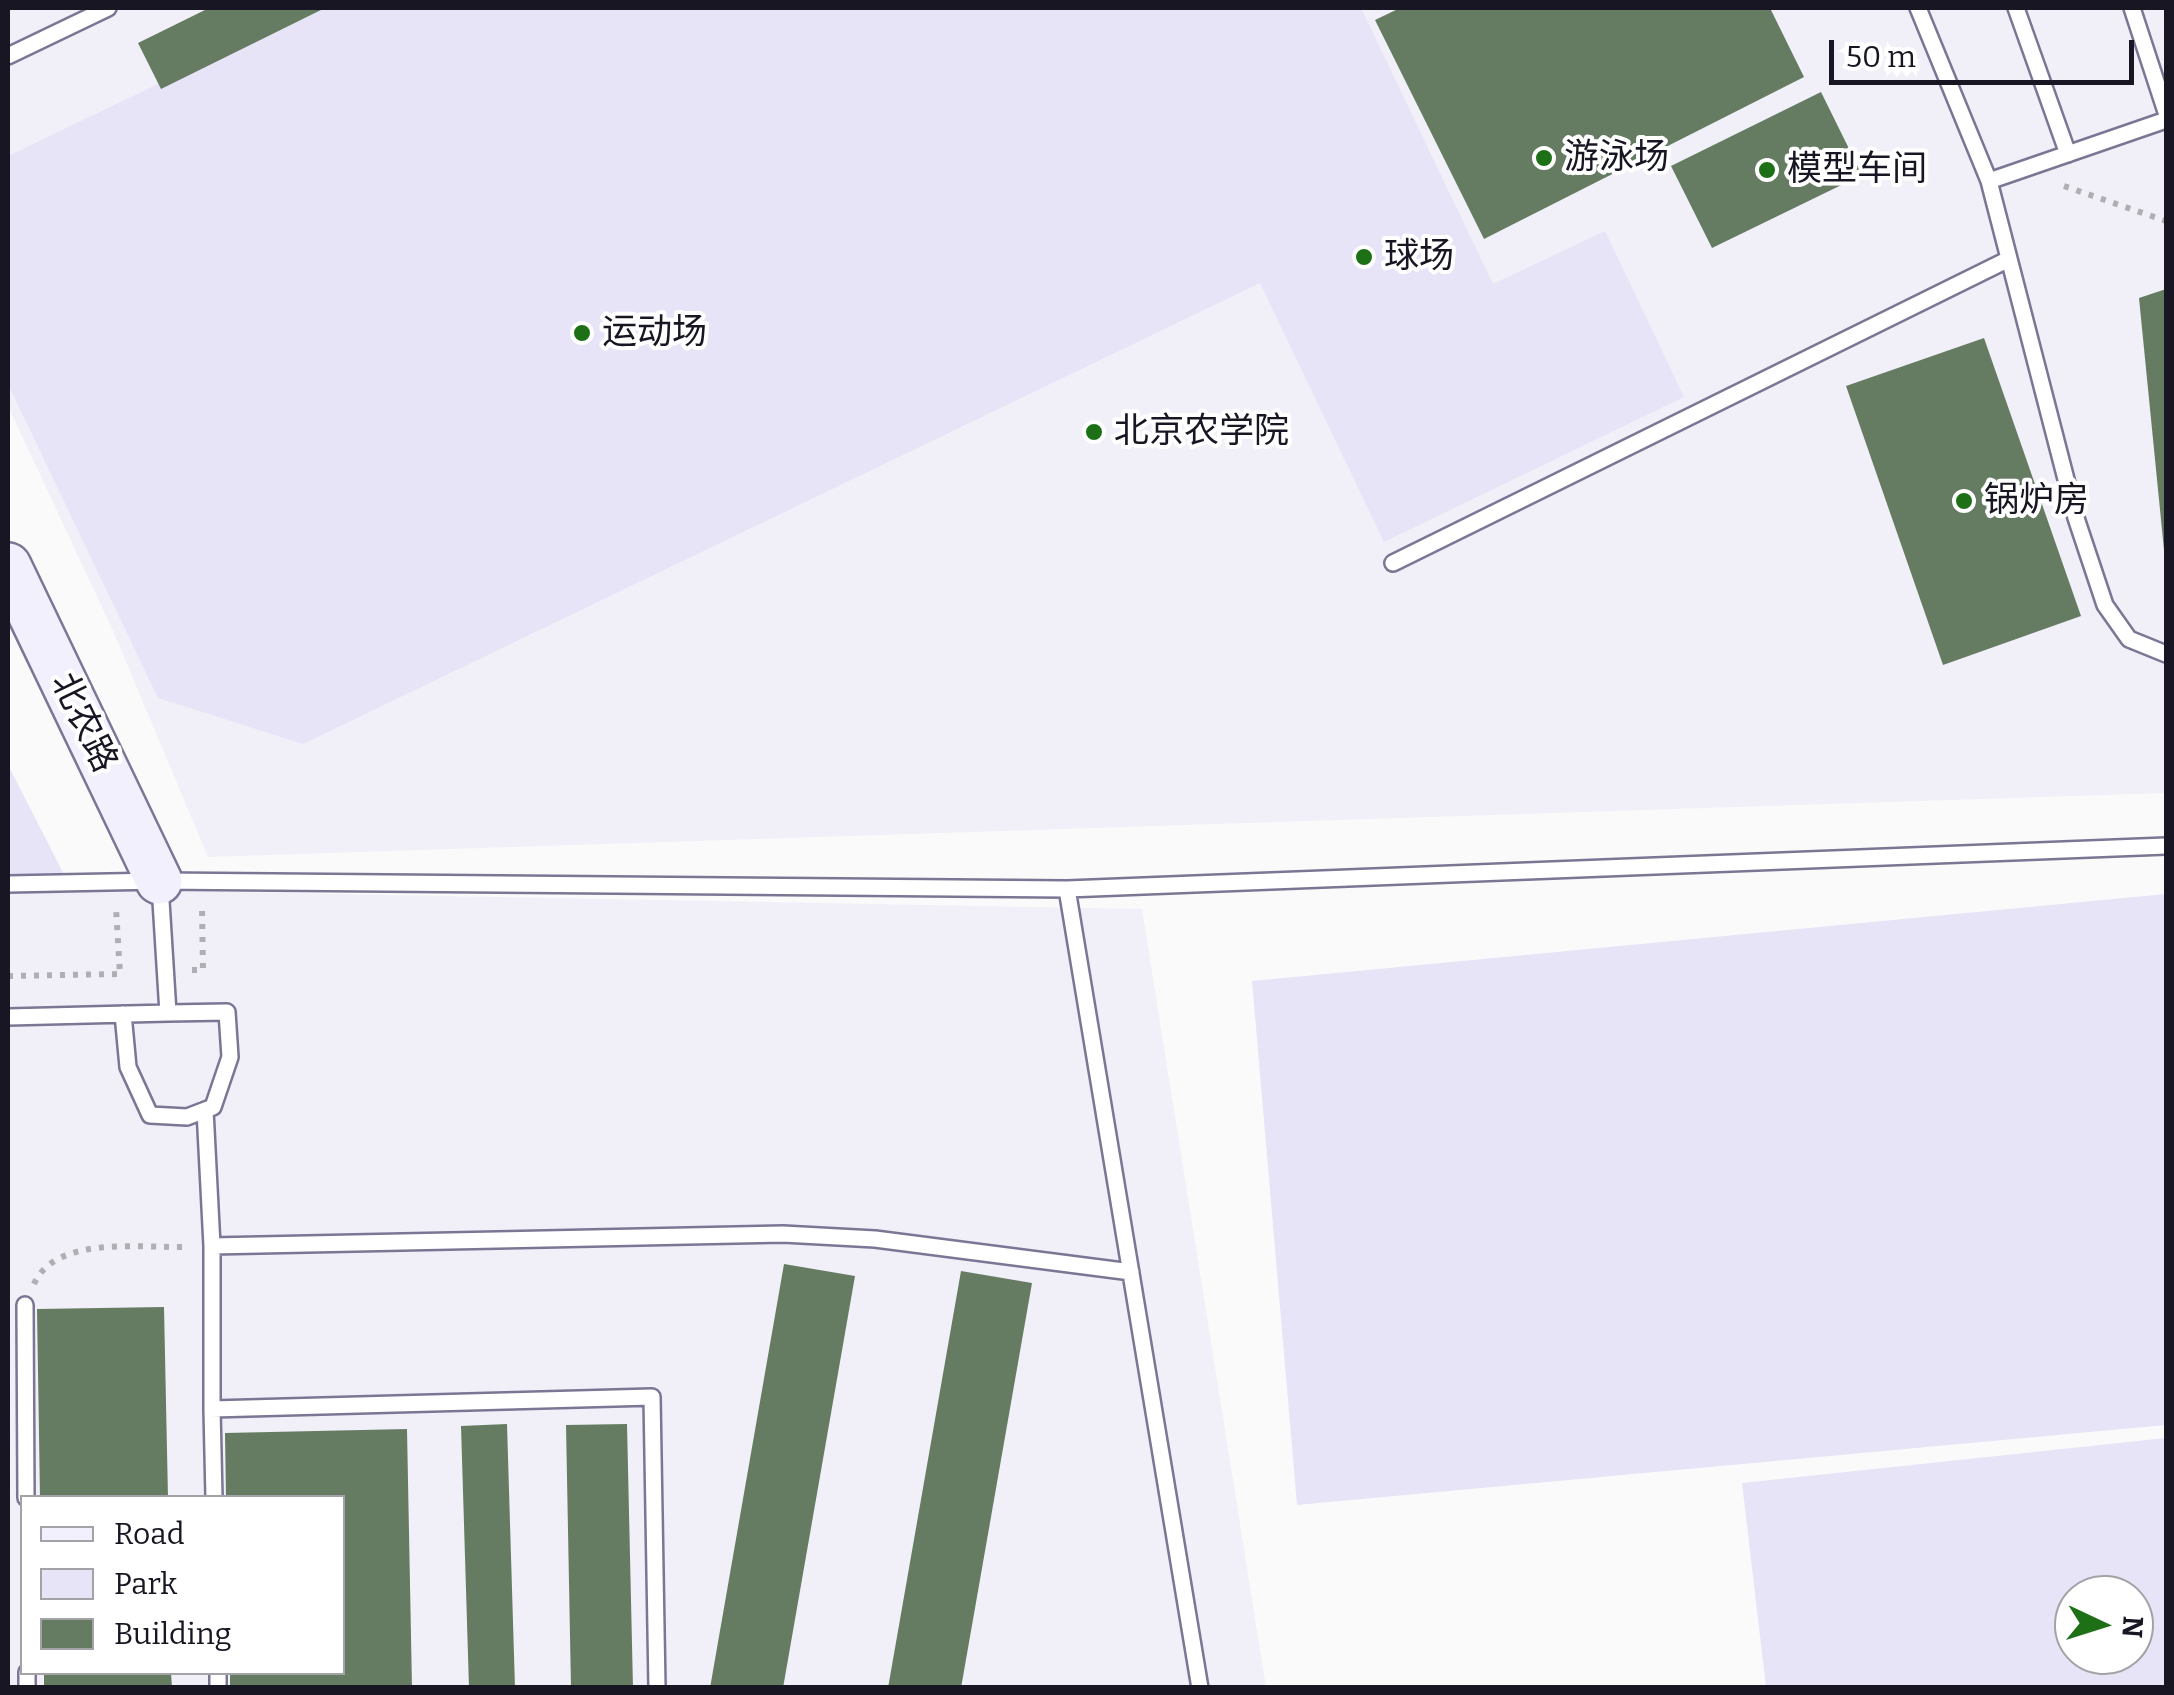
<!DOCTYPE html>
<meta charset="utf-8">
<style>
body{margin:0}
#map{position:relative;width:2174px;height:1695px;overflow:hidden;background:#fafafa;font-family:Bitter,serif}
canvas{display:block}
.frame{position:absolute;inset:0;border:10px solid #181622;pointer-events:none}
.legend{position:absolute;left:20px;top:1495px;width:325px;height:180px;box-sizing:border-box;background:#fff;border:2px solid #a3a2a7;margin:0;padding:12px 18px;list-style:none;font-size:30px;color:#181622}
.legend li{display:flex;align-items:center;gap:20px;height:50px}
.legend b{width:50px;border:2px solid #a3a2a7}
.north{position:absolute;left:2054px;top:1575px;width:100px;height:100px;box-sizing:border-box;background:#fff;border:2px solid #a3a2a7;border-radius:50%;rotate:94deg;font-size:28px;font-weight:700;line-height:40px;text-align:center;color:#181622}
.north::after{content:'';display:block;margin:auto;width:35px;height:45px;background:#1e7017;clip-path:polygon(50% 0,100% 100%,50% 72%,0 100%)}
.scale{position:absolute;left:1829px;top:40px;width:305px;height:45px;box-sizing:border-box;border:5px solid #181622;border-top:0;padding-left:12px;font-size:30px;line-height:35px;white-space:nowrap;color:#181622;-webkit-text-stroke:8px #fff;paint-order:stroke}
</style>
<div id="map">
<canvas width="2174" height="1695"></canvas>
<div class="frame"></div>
<ul class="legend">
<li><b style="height:12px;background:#f2f0fd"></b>Road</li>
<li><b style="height:28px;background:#e7e4f8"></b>Park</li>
<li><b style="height:28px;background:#657c62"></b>Building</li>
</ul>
<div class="north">N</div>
<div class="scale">50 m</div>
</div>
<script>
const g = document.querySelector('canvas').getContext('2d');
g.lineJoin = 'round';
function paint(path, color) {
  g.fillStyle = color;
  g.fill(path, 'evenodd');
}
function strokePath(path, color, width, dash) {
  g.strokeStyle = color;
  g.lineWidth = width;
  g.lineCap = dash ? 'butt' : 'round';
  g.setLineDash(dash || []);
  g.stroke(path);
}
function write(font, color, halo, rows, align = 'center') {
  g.font = font + ' Bitter,"Noto Sans SC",serif';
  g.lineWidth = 8;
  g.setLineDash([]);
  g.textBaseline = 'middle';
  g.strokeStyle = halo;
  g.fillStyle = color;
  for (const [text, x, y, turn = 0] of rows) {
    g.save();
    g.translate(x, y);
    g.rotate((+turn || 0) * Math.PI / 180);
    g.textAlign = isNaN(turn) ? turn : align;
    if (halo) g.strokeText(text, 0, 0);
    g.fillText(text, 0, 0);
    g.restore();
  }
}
paint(new Path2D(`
 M8 8H2166V793L208 857 114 633 8 406Z
 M8 765 71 889 1142 909 1266 1687H8ZM22 1498H342V1672H22Z`), '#f1f0f8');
paint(new Path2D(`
 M316 8H1361L1493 284 1605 231 1684 397 1384 542 1260 283 303 744 158 698 8 384V156Z
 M8 765 71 888 8 889Z
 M2166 894V1425L1297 1505 1252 981Z
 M2166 1438V1687H1766L1742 1483ZM2134 1595V1655H2074V1595Z`), '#e7e4f8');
paint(new Path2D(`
 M209 8H325L161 89 138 43Z
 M1400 8H1770L1804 77 1484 239 1375 20Z
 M1821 92 1862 175 1712 248 1671 166Z
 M2166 289V549L2164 550 2139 298Z
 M1984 338 2081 616 1943 665 1846 386Z
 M784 1264 855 1276 783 1688H710Z
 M961 1271 1032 1283 961 1688H888Z
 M164 1307 168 1498H40L37 1309Z
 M507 1424 515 1688H469L461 1426Z
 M627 1424 633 1688H571L566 1425Z
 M407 1429 412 1688H230V1672H342V1498H226L225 1433Z
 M44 1672H171L172 1688H44Z`), '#657c62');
const lane = new Path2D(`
 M1918 8 1989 181 2076 518 2105 605 2129 639 2166 654
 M2016 8 2068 154
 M2132 8 2166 112
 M8 56 108 8
 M1989 181 2166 120
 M1393 563 2009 259
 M8 884 159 881 1067 889 2166 846
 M1067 889 1200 1688
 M123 1014 128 1067 150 1115 187 1117 213 1107 230 1057 227 1012 168 1013
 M8 1017 168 1013 160 885
 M205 1110 212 1246V1409
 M212 1246 783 1234 875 1239 1131 1272
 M25 1305 26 1498
 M214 1498 212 1409 652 1397 657 1688
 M27 1672V1688
 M218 1672V1688`);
const secondary = new Path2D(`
 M8 566 159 881`);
strokePath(lane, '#7c7695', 20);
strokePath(secondary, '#7c7695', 50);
strokePath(new Path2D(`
 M2064 186 2166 221
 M192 970H203L202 907
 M8 976 120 974 116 908
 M34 1284C56 1235 140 1248 186 1247`), '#afafb3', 6, [5, 8]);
strokePath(lane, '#fff', 15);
strokePath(secondary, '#f2f0fd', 45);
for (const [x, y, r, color] of [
 [1544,158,10,"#1e7017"],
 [1767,170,10,"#1e7017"],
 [1364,257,10,"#1e7017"],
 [582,333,10,"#1e7017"],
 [1094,432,10,"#1e7017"],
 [1964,501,10,"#1e7017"]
]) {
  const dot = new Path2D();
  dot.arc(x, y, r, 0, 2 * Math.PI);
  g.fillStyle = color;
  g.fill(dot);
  strokePath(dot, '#fff', 4);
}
write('35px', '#181622', '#fff', [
 ["游泳场",1564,158],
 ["模型车间",1787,170],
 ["球场",1384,257],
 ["运动场",602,333],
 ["北京农学院",1114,432],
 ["锅炉房",1984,501]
], 'left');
write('35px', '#181622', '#fff', [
 ["北农路",83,723,64]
]);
</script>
